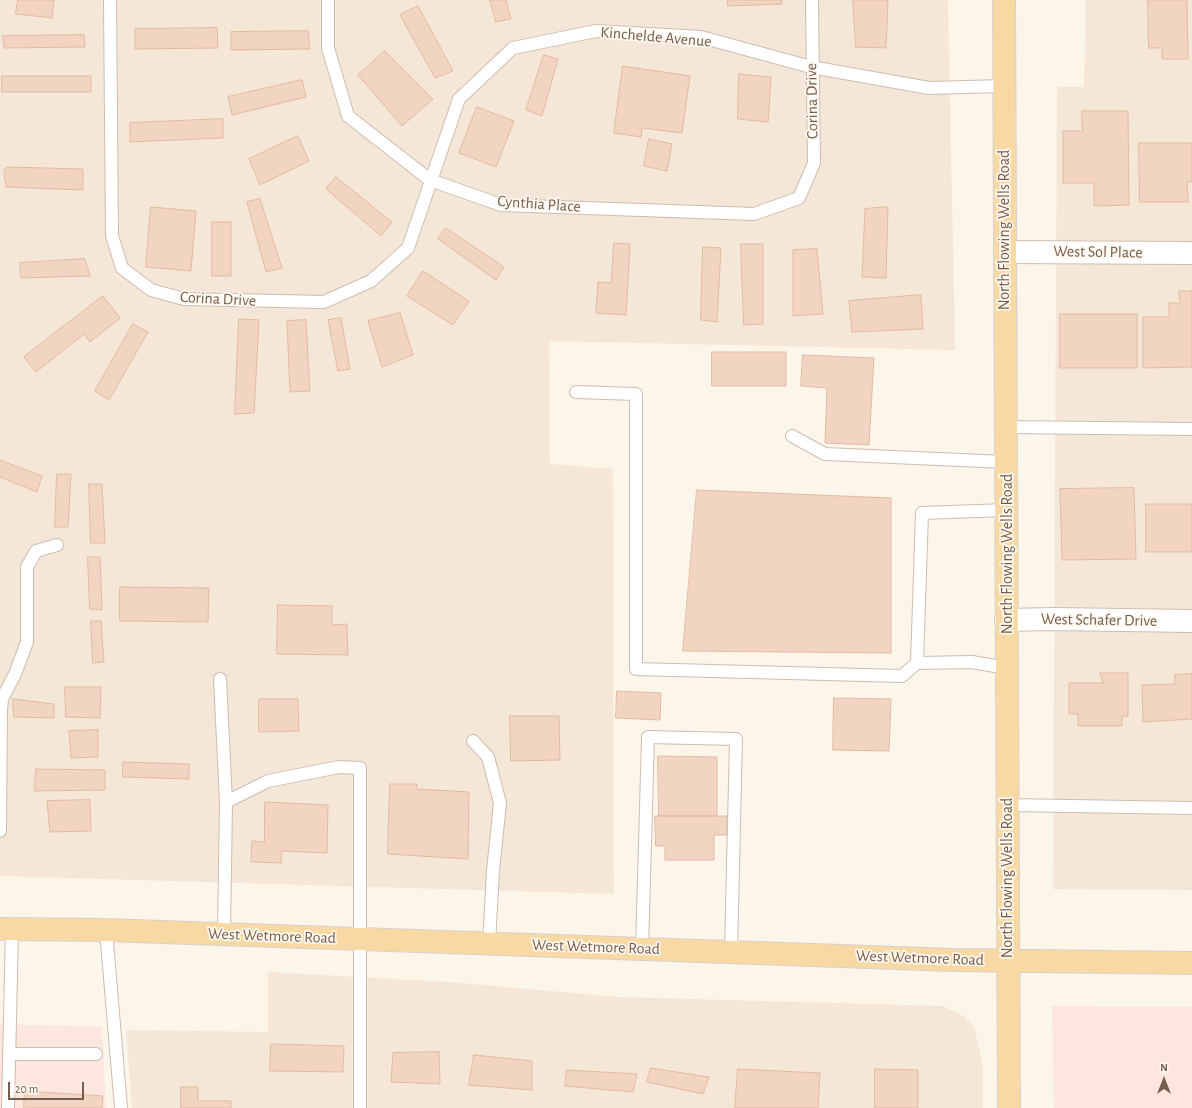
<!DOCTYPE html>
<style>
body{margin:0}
#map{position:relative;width:1192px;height:1108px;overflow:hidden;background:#fcf5e9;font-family:"Alegreya Sans",sans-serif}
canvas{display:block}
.north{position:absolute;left:1144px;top:1060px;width:40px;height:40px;-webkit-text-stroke:3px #fff9ef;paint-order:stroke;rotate:0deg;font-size:11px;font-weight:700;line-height:16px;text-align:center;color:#765c4c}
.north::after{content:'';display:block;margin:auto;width:14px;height:18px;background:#765c4c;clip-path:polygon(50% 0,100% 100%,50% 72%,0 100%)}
.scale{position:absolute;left:8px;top:1082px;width:76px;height:18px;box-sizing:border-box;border:2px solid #765c4c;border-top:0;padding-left:5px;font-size:12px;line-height:14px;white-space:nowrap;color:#765c4c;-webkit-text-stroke:3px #fff9ef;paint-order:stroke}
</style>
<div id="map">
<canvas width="1192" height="1108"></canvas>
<div class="north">N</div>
<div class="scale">20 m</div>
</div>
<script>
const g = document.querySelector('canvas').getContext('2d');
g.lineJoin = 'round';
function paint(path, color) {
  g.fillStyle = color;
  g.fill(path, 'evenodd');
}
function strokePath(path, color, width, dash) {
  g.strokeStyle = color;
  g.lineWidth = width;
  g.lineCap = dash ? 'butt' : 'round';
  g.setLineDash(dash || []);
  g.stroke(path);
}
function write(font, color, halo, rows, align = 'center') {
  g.font = font + ' "Alegreya Sans",sans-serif';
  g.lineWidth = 3.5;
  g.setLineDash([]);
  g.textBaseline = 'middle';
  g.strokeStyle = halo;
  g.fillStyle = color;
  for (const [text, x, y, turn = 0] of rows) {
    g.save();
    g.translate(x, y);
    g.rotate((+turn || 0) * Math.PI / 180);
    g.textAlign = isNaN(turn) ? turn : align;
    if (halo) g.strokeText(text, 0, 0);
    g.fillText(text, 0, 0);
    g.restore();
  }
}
paint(new Path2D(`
 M0 0H948L955 350 549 341 550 464 613 469 614 894 0 876Z
 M1086 0H1192V890L1053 889 1057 87H1084Z
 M268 972 448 982 618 997 943 1006 963 1016 974 1027 983 1066V1108H132L126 1030 268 1032Z`), '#f4e7d7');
paint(new Path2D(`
 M1052 1006 1192 1007V1108H1054Z
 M0 1024 102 1027 106 1108H0Z`), '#fce6dd');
const building = new Path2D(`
 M18 0H54L52 18 16 14Z
 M490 0H506L511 19 496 22Z
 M728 0H782V4L728 6Z
 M853 0H888L886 48 856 47Z
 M1148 0H1187L1188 59H1162V48H1149Z
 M418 6 453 71 435 78 400 15Z
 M217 28 218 48 135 49V29Z
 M308 31 310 49 231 50V32Z
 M84 35 85 47 4 48 3 36Z
 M385 51 433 99 402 126 358 75Z
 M544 55 558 59 542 116 526 110Z
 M623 66 690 76 682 133 642 128 641 137 614 133Z
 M739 74 771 77 768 122 738 119Z
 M2 76H91V92H2Z
 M302 80 306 97 232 115 228 97Z
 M477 107 514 121 496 167 459 153Z
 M1082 111H1128L1129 205 1094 206V183H1063V131H1082Z
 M223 119V138L130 142V123Z
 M298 136 309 161 260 185 249 159Z
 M649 139 672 144 667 171 644 166Z
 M1139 143H1192V182H1187L1188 202H1140Z
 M7 167 83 169V190L6 187 4 171Z
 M336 177 392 222 381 236 326 189Z
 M260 199 282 268 266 272 247 202Z
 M151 207 196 211 191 271 146 267Z
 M888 207 886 278 862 277 865 209Z
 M212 222H231V276H212Z
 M446 228 504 267 496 280 438 239Z
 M614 243 630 244 626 315 596 313 598 282 611 283Z
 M741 244H763V324L744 325Z
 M703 247 721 248 717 322 701 320Z
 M817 249 823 314 793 316V250Z
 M85 259 90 276 21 278 20 263Z
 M423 271 469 301 453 325 407 296Z
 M1179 291H1192V367L1143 368V317H1169V303H1180Z
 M921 295 923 329 852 332 849 301Z
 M103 296 120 318 90 342 84 334 36 372 24 357Z
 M400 313 413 355 382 367 368 321Z
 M1060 314H1137V368H1060Z
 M341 318 350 369 338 371 328 320Z
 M239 319 259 320 254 413 235 414Z
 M306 320 310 391 290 392 287 321Z
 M133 324 148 332 109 400 95 391Z
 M712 352H786V386H712Z
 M803 355 874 358 869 445 825 443 827 388 801 386Z
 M0 460 42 476 37 492 0 477Z
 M57 474H71L68 527H55Z
 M89 484H102L105 543H91Z
 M1134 488 1136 559 1062 560 1060 489Z
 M697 490 891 498V653L683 651Z
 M1146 504H1192V552H1146Z
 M88 557H100L102 610 90 609Z
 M120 587 209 588 208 622 120 621Z
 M278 605 332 606V625L347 624 348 655 277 654Z
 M91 621H101L104 662 93 663Z
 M1100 673H1128V716H1122V726H1078V714H1069V683H1103Z
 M1192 674V719L1143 722 1142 685 1175 684V675Z
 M65 687H101L100 718 66 717Z
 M617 691 661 693 660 720 616 718Z
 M834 698 891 699 889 751 833 750Z
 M13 699 54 704V718L14 717Z
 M259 699H298L299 731 259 732Z
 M510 716H559L560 760 511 761Z
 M98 730V757L71 758 69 731Z
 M658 756 717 757V816H659Z
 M123 762 189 764V779L123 777Z
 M36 769 105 770V790L35 791Z
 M390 784H417V789L469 792 468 859 388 854Z
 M90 800 91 831 50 832 47 801Z
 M265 802 328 805 327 853 282 851 281 863 251 862 252 841 264 842Z
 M655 816H727V835H714V860H665V846H656Z
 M271 1044 344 1046 343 1072 270 1071Z
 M439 1052 440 1084 391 1082 393 1053Z
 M474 1055 532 1061V1090L469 1085Z
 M651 1068 709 1077 703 1094 647 1082Z
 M738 1069 820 1073 818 1108H735Z
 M875 1069 918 1070V1108H875Z
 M567 1070 637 1074 633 1092 565 1086Z
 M181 1087H198V1101H231V1108H181Z
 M25 1091 103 1096 102 1108H24Z`);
paint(building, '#f1d4c1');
strokePath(building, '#e3bba1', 1);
const lane = new Path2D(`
 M110 0 112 236 122 268 151 290 184 299 324 302 371 281 408 248 459 99 513 48 596 31 701 37 811 67 929 88 1003 86
 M328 0V48L348 116 430 180 501 205 754 214 799 198 814 163 812 0
 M576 392 636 394V669L902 676 917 663
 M1005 427 1192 429
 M792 436 825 454 1006 462
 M1006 510 922 513 917 663 972 662 1007 668
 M220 679 226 802 224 934
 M473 741 488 757 500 803 493 871 489 944
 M226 802 268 781 339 767 360 768V1108
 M1008 805 1192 808
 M0 831 1 710 2 699 15 674 27 642V567L36 551 57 545
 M106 930 121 1108
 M642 949 648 737 736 739 731 952
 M9 1054H96
 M8 1108 12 929`);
const street = new Path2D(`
 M1005 252 1192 253
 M1006 620 1054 619 1192 621`);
const primary = new Path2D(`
 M1004 0 1009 1108
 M0 929 106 930 954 960 1192 963`);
strokePath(lane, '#cebdae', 14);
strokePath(street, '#cebdae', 24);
strokePath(primary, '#d9d1cd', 24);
strokePath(lane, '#fff', 12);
strokePath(street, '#fff', 22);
strokePath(primary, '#f9d9a3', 22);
write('16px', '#765c4c', '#fff9ef', [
 ["Kinchelde Avenue",656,37,5],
 ["Corina Drive",812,101,-91],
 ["Cynthia Place",539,204,4],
 ["North Flowing Wells Road",1004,230,-90],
 ["West Sol Place",1098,252,1],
 ["Corina Drive",218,299,3],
 ["North Flowing Wells Road",1007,554,-90],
 ["West Schafer Drive",1099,620,1],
 ["North Flowing Wells Road",1007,878,-90],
 ["West Wetmore Road",272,936,2],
 ["West Wetmore Road",596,947,2],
 ["West Wetmore Road",920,958,2]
]);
</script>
